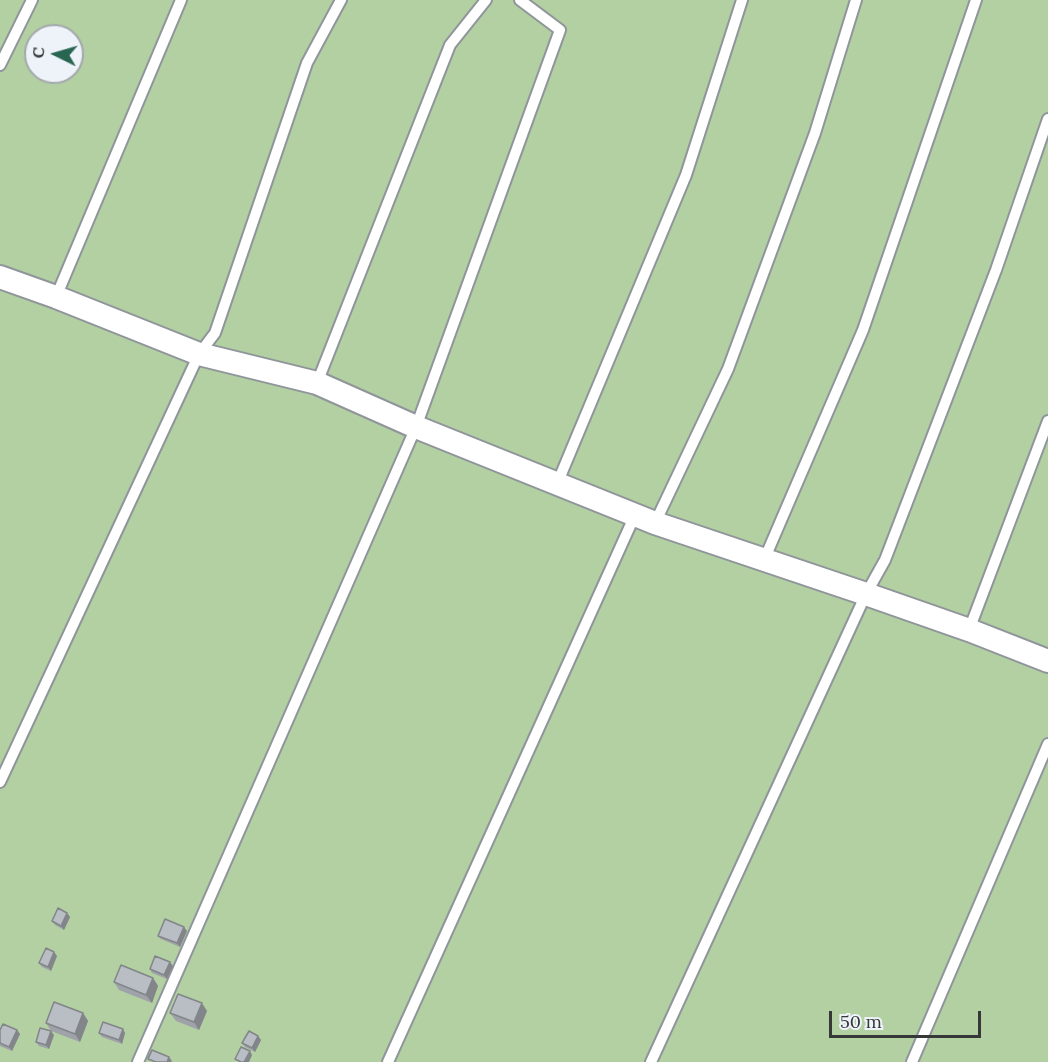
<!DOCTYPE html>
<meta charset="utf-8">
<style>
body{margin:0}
#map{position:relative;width:1048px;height:1062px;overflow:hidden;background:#edf3f9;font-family:Lora,serif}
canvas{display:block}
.north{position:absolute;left:24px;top:24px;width:60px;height:60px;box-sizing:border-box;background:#edf3f9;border:2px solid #a3a8ac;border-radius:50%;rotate:275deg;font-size:16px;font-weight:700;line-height:24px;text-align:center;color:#353739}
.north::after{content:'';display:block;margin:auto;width:21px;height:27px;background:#296652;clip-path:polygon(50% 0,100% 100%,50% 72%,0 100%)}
.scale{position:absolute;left:829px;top:1011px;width:152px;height:27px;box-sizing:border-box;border:3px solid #353739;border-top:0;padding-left:8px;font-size:18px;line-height:21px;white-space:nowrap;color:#353739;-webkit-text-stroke:4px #edf3f9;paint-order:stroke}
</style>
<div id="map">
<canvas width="1048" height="1062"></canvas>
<div class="north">С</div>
<div class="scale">50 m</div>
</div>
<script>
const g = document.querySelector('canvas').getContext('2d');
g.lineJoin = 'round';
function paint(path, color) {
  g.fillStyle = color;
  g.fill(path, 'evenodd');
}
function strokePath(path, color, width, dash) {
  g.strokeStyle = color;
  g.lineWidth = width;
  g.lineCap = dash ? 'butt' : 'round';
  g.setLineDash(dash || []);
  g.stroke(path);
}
paint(new Path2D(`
 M0 0H1048V1062H0ZM36 36H72V72H36Z`), '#b2d0a1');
const service = new Path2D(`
 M0 65 32 0
 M56 297 181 0
 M317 383 450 45 486 0
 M557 484 686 175 742 0
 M655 523 728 369 815 133 856 0
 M764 560 863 330 976 0
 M969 630 1048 421
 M0 782 199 354 215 333 307 63 341 0
 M138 1062 416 427 560 30 520 0
 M388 1062 635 515
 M651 1062 866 594 885 560 996 270 1048 119
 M912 1062 1048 744`);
const minor = new Path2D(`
 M0 277 56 297 199 354 317 383 416 427 655 523 866 594 969 630 1048 661`);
strokePath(service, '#90959b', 14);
strokePath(minor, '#90959b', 26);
strokePath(service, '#fff', 10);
strokePath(minor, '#fff', 22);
paint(new Path2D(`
 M67 913 70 917 64 930 55 925 52 921Z
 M187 931 180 947 161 939 158 936Z
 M57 956 51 971 42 967 39 963Z
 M173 966 167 979 152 973 150 969Z
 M153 978 158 986 152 1003 119 990 114 982Z
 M207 1011 199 1030 176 1021 170 1013Z
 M83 1013 88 1021 80 1042 51 1031 46 1023Z
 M0 1030H17L20 1034 12 1051 0 1046Z
 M99 1033H125L122 1044 102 1037Z
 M54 1035 49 1049 39 1046 36 1042Z
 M258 1036 261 1040 255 1052 245 1047 242 1043Z`), '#9fa3a9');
paint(new Path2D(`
 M67 913 70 917 64 930 61 926Z
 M184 927 187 931 180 947 177 943Z
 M54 952 57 956 51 971 48 967Z
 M170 962 173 966 167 979 164 975Z
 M153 978 158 986 152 1003 146 995Z
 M202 1003 207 1011 199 1030 194 1022Z
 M83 1013 88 1021 80 1042 75 1034Z
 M123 1029 125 1033 122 1044 119 1040Z
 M17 1030 20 1034 12 1051 9 1047Z
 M51 1031 54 1035 49 1049 46 1045Z
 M258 1036 261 1040 255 1052 252 1048Z
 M250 1051 252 1055 249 1062H244Z
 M169 1057 172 1061 171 1062H167Z`), '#828589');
const building = new Path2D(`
 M58 908 67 913 61 926 52 921Z
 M165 919 184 927 177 943 158 936Z
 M46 948 54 952 48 967 39 963Z
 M155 956 170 962 164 975 150 969Z
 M121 965 153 978 146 995 114 982Z
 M178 994 202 1003 194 1022 170 1013Z
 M54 1002 83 1013 75 1034 46 1023Z
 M103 1022 123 1029 119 1040 99 1033Z
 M3 1024 17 1030 9 1047 0 1043V1030Z
 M40 1028 51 1031 46 1045 36 1042Z
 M249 1031 258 1036 252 1048 242 1043Z
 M241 1047 250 1051 244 1062H241L235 1059Z
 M152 1050 169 1057 167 1062H156L148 1059Z`);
paint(building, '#b9bec4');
strokePath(building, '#828589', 1.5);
</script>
